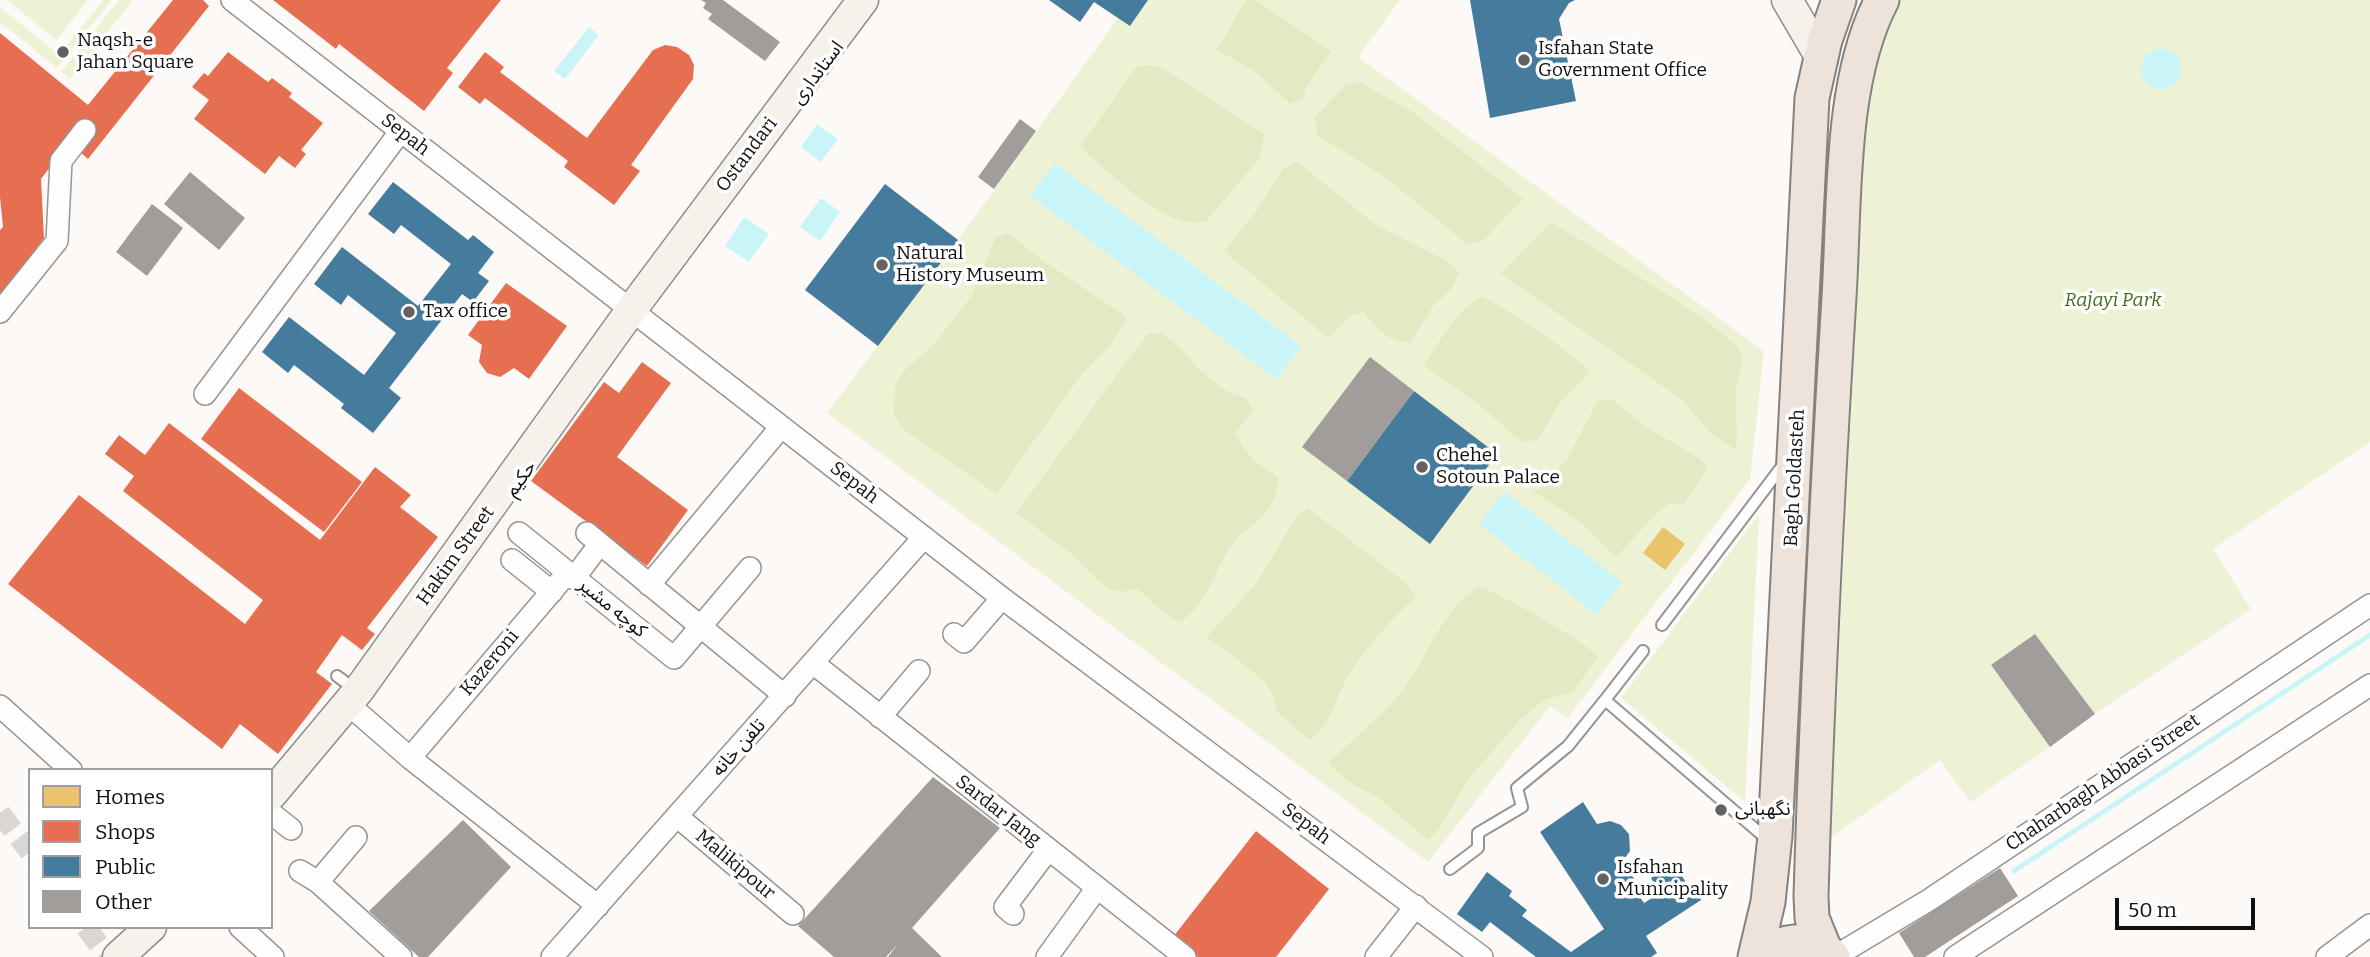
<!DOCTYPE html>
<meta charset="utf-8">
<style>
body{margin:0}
#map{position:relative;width:2370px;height:957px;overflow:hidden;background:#fcf9f6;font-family:Bitter,serif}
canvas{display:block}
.legend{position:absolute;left:28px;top:768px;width:245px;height:161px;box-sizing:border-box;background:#fff;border:2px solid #9f9f9f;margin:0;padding:9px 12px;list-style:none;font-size:21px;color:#101010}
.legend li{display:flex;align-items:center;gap:14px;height:35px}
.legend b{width:35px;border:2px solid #9f9f9f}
.scale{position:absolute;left:2115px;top:898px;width:140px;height:32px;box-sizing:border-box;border:4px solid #101010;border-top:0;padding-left:9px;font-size:21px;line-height:24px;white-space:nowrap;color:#101010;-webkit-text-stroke:5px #fff;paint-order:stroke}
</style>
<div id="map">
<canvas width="2370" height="957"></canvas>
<ul class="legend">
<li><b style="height:19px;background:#e9c46a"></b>Homes</li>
<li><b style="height:19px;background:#e76f51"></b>Shops</li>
<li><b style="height:19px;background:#457b9d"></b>Public</li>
<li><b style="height:19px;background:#a09d9b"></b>Other</li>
</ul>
<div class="scale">50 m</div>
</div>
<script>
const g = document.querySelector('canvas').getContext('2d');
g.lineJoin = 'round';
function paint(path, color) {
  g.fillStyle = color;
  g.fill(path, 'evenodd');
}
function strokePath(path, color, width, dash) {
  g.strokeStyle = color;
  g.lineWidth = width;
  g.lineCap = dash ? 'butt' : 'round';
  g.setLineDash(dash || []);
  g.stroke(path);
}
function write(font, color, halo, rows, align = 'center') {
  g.font = font + ' Bitter,"Noto Sans Arabic",serif';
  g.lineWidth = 7;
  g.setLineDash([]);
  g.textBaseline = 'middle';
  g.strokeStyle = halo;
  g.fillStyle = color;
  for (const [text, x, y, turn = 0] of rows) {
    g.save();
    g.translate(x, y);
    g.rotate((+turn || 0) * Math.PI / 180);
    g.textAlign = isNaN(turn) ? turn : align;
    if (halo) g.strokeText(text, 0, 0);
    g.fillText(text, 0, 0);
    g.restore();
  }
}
paint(new Path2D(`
 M7 0H88L56 40Z
 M103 0H112L70 52 65 47Z
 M119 0H133L70 79 61 72Z
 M1148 0H1400L1358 57 1764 351 1750 479 1567 719 1550 706 1428 862 827 413 958 240 1118 18 1130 26Z
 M1901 0H2370V442L2213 549 2251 609 2095 714 2035 634 1991 666 2050 747 1970 802 1940 760 1830 838 1865 126 1880 44Z
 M0 7 64 59 57 68 0 22Z
 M1759 514 1745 802 1621 698Z`), '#eef2d5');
paint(new Path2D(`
 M1248 0H1255L1331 51 1307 86 1303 99 1290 104 1257 73 1216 49C1229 34 1234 15 1248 0Z
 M1151 65 1164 69 1264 134 1259 159 1206 221C1167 233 1109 171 1080 147L1137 66Z
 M1361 83 1413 112 1523 199 1483 241 1467 244 1385 177 1317 135 1315 117 1347 84Z
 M1297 162 1376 225 1449 262 1459 272 1453 287 1433 306 1410 343C1386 341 1378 329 1363 312L1349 317 1328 338 1224 251 1258 209 1283 168Z
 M1551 222C1580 240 1729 330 1739 349 1746 364 1737 376 1736 391 1734 411 1739 430 1736 450L1712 434 1680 398 1501 274Z
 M1008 233 1042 260 1127 317 1112 343 1081 375 996 494 902 428 894 415 895 386 903 372 936 342 972 295 995 238Z
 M1483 296C1513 314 1568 347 1590 373L1560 403 1537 440 1522 442 1476 402 1424 366C1439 341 1456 311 1483 296Z
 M1162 333C1190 353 1210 391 1246 398L1253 410 1235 434 1253 460 1278 477C1278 518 1246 522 1228 550 1213 575 1206 606 1180 622 1162 615 1152 598 1135 588L1121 592 1107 588 1074 556 1016 513C1061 454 1102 392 1148 334Z
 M1612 399 1644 426 1696 456 1708 467 1684 504H1668L1657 513 1616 557 1584 525 1530 489 1538 490 1568 458 1597 402Z
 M1308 508 1407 584 1416 597C1390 621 1367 645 1348 676 1335 697 1331 728 1309 740L1276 710 1273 695 1265 682 1223 648 1206 638 1256 584 1297 516Z
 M1479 587C1497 591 1585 642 1598 656L1573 692 1544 700 1521 719 1469 778 1438 830 1427 840 1381 799 1352 784 1328 763C1351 741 1378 720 1399 695 1428 660 1438 612 1479 587Z`), '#e1eac2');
paint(new Path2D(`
 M589 27 599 35 565 79 554 71Z
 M2141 69a20 20 0 1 1 40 0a20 20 0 1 1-40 0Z
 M817 124 838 139 821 162 801 147Z
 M1055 163 1301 346 1276 379 1030 196Z
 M821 198 840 212 820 241 800 227Z
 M744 217 769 234 749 262 725 246Z
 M1504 491 1622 582 1597 615 1479 524Z`), '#caf5f8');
paint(new Path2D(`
 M1663 527 1685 544 1665 570 1643 553Z`), '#e9c46a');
paint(new Path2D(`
 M173 0H203L209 6 88 159 69 142 41 179 44 238 0 295V230L3 227 0 197V33L88 105Z
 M273 0H501L447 68 453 73 424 111 339 44 336 49Z
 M665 45 677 47 689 55 694 65 693 79 631 165 640 171 614 205 564 167 568 161 485 98 480 104 458 87 485 52 504 67 500 72 587 138 653 50Z
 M228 52 268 82 272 78 292 93 289 97 323 123 301 150 306 154 295 168 279 156 265 174 194 119 209 100 192 87 204 73 208 76Z
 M506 283 567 326 529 379 514 368 500 377 487 373 479 362 482 345 468 335Z
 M642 362 671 383 617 457 688 510 647 566 531 481 604 382 619 393Z
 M239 388 362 482 324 532 201 439Z
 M169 423 320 540 375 467 411 495 400 507 438 537 367 628 375 634 362 650 342 635 316 672 332 684 278 754 240 724 222 749 8 584 79 495 245 624 263 600 123 491 134 476 105 454 119 435 145 455Z
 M1256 831 1329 889 1276 957H1198L1173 937Z`), '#e76f51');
paint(new Path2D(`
 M1049 0H1148L1130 26 1094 2 1080 22Z
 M1470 0H1575L1569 3 1559 19 1576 101 1490 118Z
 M393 182 468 240 473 235 494 252 478 273 489 281 473 302 462 294 389 388 401 398 373 433 341 408 344 404 294 365 288 373 262 352 289 317 364 375 396 333 348 295 341 305 314 284 342 247 418 306 451 264 401 225 394 234 368 214Z
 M885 184 958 240 878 346 805 290Z
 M1414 391 1497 454 1430 544 1347 481Z
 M1583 802 1597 824 1610 821 1621 825 1629 834 1630 851 1622 862 1636 881 1631 885 1644 903 1660 893 1651 878 1673 862 1687 884 1700 886 1701 900 1646 936 1657 953 1651 957H1536L1490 922 1482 932 1457 914 1487 872 1512 891 1509 896 1527 910 1522 916 1571 952 1604 929 1540 832Z`), '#457b9d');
strokePath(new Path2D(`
 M2014 871 2370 635`), '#caf5f8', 5);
paint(new Path2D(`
 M701 0H723L780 42 765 61 708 19 712 14 703 8 706 3Z
 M1020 119 1036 131 994 189 978 177Z
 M190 172 245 218 219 250 164 204Z
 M152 204 183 228 147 276 116 252Z
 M1370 357 1414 391 1347 481 1302 447Z
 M2035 634 2095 714 2050 747 1991 665Z
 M933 777 1000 828 912 928 942 957H888L898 944 886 957H834L798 926Z
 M463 820 511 867 428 957H419L369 911Z
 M2000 868 2018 896 1925 957H1914L1899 933Z`), '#a09d9b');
strokePath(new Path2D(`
 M0 813 30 852
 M86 927 108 957`), '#d9d6d4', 21, [21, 10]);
const lane = new Path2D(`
 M1662 625 1783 465
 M1643 651 1605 700 1768 840
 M337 676 356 690
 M1450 869 1478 848V833L1522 807 1517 788 1568 746 1605 700`);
const street = new Path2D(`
 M232 0 1002 598 1482 957
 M0 312 57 241 61 161 85 130
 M205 394 400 132
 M519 533 674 658 750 568
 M587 533 785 696
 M512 560 552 592
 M649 585 781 427
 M954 634 964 642 1002 598
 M813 663 1185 957
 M348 704 410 758 598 906
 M0 706 71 770
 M880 717 919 671
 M410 758 563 578 575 577 599 545
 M271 813 291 829
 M678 817 793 914
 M300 871 318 882 401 957
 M318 882 356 837
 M1013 914 1005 907 1048 850
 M240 927 273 957
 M552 957 924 537
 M1047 957 1097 888
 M1376 957 1416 906
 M1834 957 1929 900 2370 605
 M1955 957 2370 685
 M2327 957 2370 925`);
const secondary = new Path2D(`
 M1787 0 1821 58
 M271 795 358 691 632 309 863 0
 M118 957 151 927`);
const primary = new Path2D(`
 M1823 945 1812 918 1811 896C1817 696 1827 496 1839 297 1845 204 1839 82 1882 0
 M1755 957 1768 902 1775 836 1812 98 1825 40 1839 0
 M1756 957C1781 941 1812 932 1833 957`);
strokePath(lane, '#969594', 14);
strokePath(street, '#969594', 24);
strokePath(secondary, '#8d8c8a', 33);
strokePath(primary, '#848281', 37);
strokePath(lane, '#fffefe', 10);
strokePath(street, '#fffefe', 21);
strokePath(secondary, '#f6f1eb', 30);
strokePath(primary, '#ede3da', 33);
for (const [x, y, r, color] of [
 [63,52,7,"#636260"],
 [1524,60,7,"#636260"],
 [882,265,7,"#636260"],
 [409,312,7,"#636260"],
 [1422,467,7,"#636260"],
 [1721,810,7,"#636260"],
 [1603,879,7,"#636260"]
]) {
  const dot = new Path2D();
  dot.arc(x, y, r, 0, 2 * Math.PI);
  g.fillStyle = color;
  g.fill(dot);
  strokePath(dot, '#fff', 2.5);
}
write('19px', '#101010', '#fff', [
 ["Naqsh-e",77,41],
 ["Jahan Square",77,63],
 ["Isfahan State",1538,49],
 ["Government Office",1538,71],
 ["Natural",896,254],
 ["History Museum",896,276],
 ["Tax office",423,312],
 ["Chehel",1436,456],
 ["Sotoun Palace",1436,478],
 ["نگهبانی",1735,810],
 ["Isfahan",1617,868],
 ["Municipality",1617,890]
], 'left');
write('19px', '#101010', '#fff', [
 ["استانداری",818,73,-53],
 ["Sepah",405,135,38],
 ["Ostandari",747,155,-53],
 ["Bagh Goldasteh",1795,478,-87],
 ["حکیم",521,479,-54],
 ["Sepah",854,483,38],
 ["Hakim Street",456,556,-54],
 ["كوچه مشير",612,608,39],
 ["Kazeroni",490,663,-50],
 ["تلفن خانه",739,748,-48],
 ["Chaharbagh Abbasi Street",2103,783,-34],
 ["Sardar Jang",998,811,38],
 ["Sepah",1306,824,37],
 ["Malikipour",735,865,40]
]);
write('italic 19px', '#446b1c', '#fff', [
 ["Rajayi Park",2113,301]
]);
</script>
